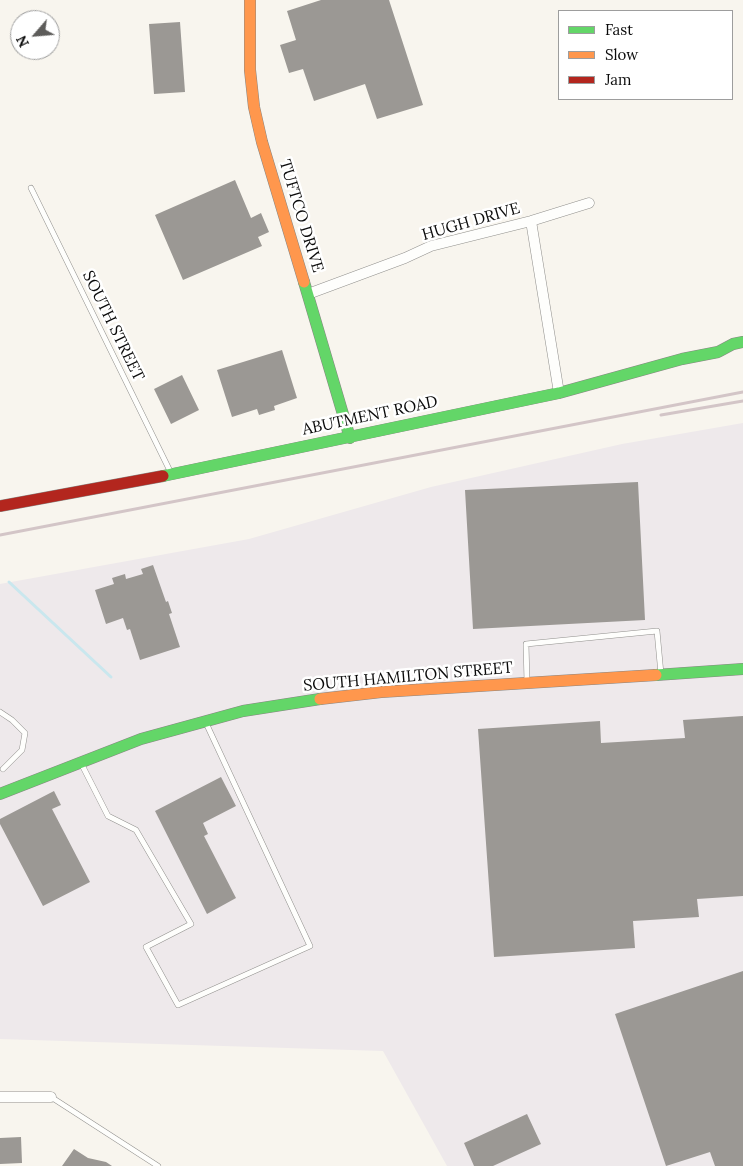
<!DOCTYPE html>
<style>
body{margin:0}
#map{position:relative;width:743px;height:1166px;overflow:hidden;background:#f8f5ee;font-family:Lora,serif}
canvas{display:block}
.legend{position:absolute;left:558px;top:10px;width:175px;height:90px;box-sizing:border-box;background:#fff;border:1px solid #9d9d9d;margin:0;padding:6px 9px;list-style:none;font-size:15px;color:#0a0a0a}
.legend li{display:flex;align-items:center;gap:10px;height:25px}
.legend b{width:25px;border:1px solid #9d9d9d}
.north{position:absolute;left:10px;top:10px;width:50px;height:50px;box-sizing:border-box;background:#fff;border:1px solid #9d9d9d;border-radius:50%;rotate:243deg;font-size:14px;font-weight:700;line-height:20px;text-align:center;color:#0a0a0a}
.north::after{content:'';display:block;margin:auto;width:18px;height:22px;background:#5d5c5a;clip-path:polygon(50% 0,100% 100%,50% 72%,0 100%)}
</style>
<div id="map">
<canvas width="743" height="1166"></canvas>
<ul class="legend">
<li><b style="height:6px;background:#63d668"></b>Fast</li>
<li><b style="height:6px;background:#ff974d"></b>Slow</li>
<li><b style="height:6px;background:#b3261e"></b>Jam</li>
</ul>
<div class="north">N</div>
</div>
<script>
const g = document.querySelector('canvas').getContext('2d');
g.lineJoin = 'round';
function paint(path, color) {
  g.fillStyle = color;
  g.fill(path, 'evenodd');
}
function strokePath(path, color, width, dash) {
  g.strokeStyle = color;
  g.lineWidth = width;
  g.lineCap = dash ? 'butt' : 'round';
  g.setLineDash(dash || []);
  g.stroke(path);
}
function write(font, color, halo, rows, align = 'center') {
  g.font = font + ' Lora,serif';
  g.lineWidth = 5;
  g.setLineDash([]);
  g.textBaseline = 'middle';
  g.strokeStyle = halo;
  g.fillStyle = color;
  for (const [text, x, y, turn = 0] of rows) {
    g.save();
    g.translate(x, y);
    g.rotate((+turn || 0) * Math.PI / 180);
    g.textAlign = isNaN(turn) ? turn : align;
    if (halo) g.strokeText(text, 0, 0);
    g.fillText(text, 0, 0);
    g.restore();
  }
}
paint(new Path2D(`
 M743 423V1166H447L383 1051 0 1039V584L249 539 431 487 622 444Z`), '#eee9eb');
strokePath(new Path2D(`
 M9 582 111 677`), '#c9e7ee', 3);
paint(new Path2D(`
 M321 0H389L423 105 377 119 365 84 314 101 303 69 289 73 280 45 296 40 287 11Z
 M180 22 185 92 154 94 149 24Z
 M235 180 251 218 261 213 269 232 258 237 262 246 183 280 155 215Z
 M282 350 297 398 274 406 275 410 259 415 257 409 232 417 217 370Z
 M182 375 199 410 171 424 154 389Z
 M638 482 645 620 473 629 465 490Z
 M153 565 166 602 168 601 172 613 169 614 180 647 140 660 130 629 127 630 123 618 106 624 95 590 114 584 112 578 125 574 126 579 143 574 141 569Z
 M743 716V896L697 899 699 917 633 921 635 948 494 957 478 729 600 721 601 743 685 738 683 720Z
 M221 777 236 806 203 823 208 834 204 836 236 898 207 914 155 811Z
 M54 791 61 805 52 809 90 882 43 906 0 824V819Z
 M743 971V1166H715L710 1152 666 1166 615 1014Z
 M527 1114 541 1144 493 1166H474L464 1143Z
 M21 1137 22 1163 0 1164V1138Z
 M74 1149 88 1158 106 1162 112 1166H62Z`), '#9b9894');
const lane = new Path2D(`
 M31 188 171 473
 M527 682 526 644 657 631 661 674
 M0 712 12 720 25 733 22 750 3 769
 M81 763 108 816 136 830 191 924 146 947 178 1005 310 946 206 723
 M51 1097 158 1166`);
const street = new Path2D(`
 M531 221 559 393
 M308 294 405 258 431 246 531 221 589 203
 M0 1097H51`);
const fast = new Path2D(`
 M304 282 350 438
 M163 476 559 393 682 359 718 352 733 344 743 342
 M656 675 743 669
 M0 794 141 739 243 711 320 699`);
const slow = new Path2D(`
 M250 0V70L254 107 262 142 304 282
 M320 699 381 692 656 675`);
const jam = new Path2D(`
 M0 506 163 476`);
strokePath(lane, '#91908d', 6);
strokePath(street, '#91908d', 11);
strokePath(fast, '#888683', 12);
strokePath(slow, '#888683', 12);
strokePath(jam, '#888683', 12);
strokePath(lane, '#fefefc', 5);
strokePath(street, '#fefefc', 10);
strokePath(fast, '#63d668', 11);
strokePath(slow, '#ff974d', 11);
strokePath(jam, '#b3261e', 11);
strokePath(new Path2D(`
 M661 415 743 401
 M0 535 743 392`), '#d3c5c7', 3);
write('16px', '#0a0a0a', '#fff', [
 ["TUFTCO DRIVE",301,216,73],
 ["HUGH DRIVE",471,222,-16],
 ["SOUTH STREET",113,326,64],
 ["ABUTMENT ROAD",370,416,-12],
 ["SOUTH HAMILTON STREET",408,677,-5]
]);
</script>
